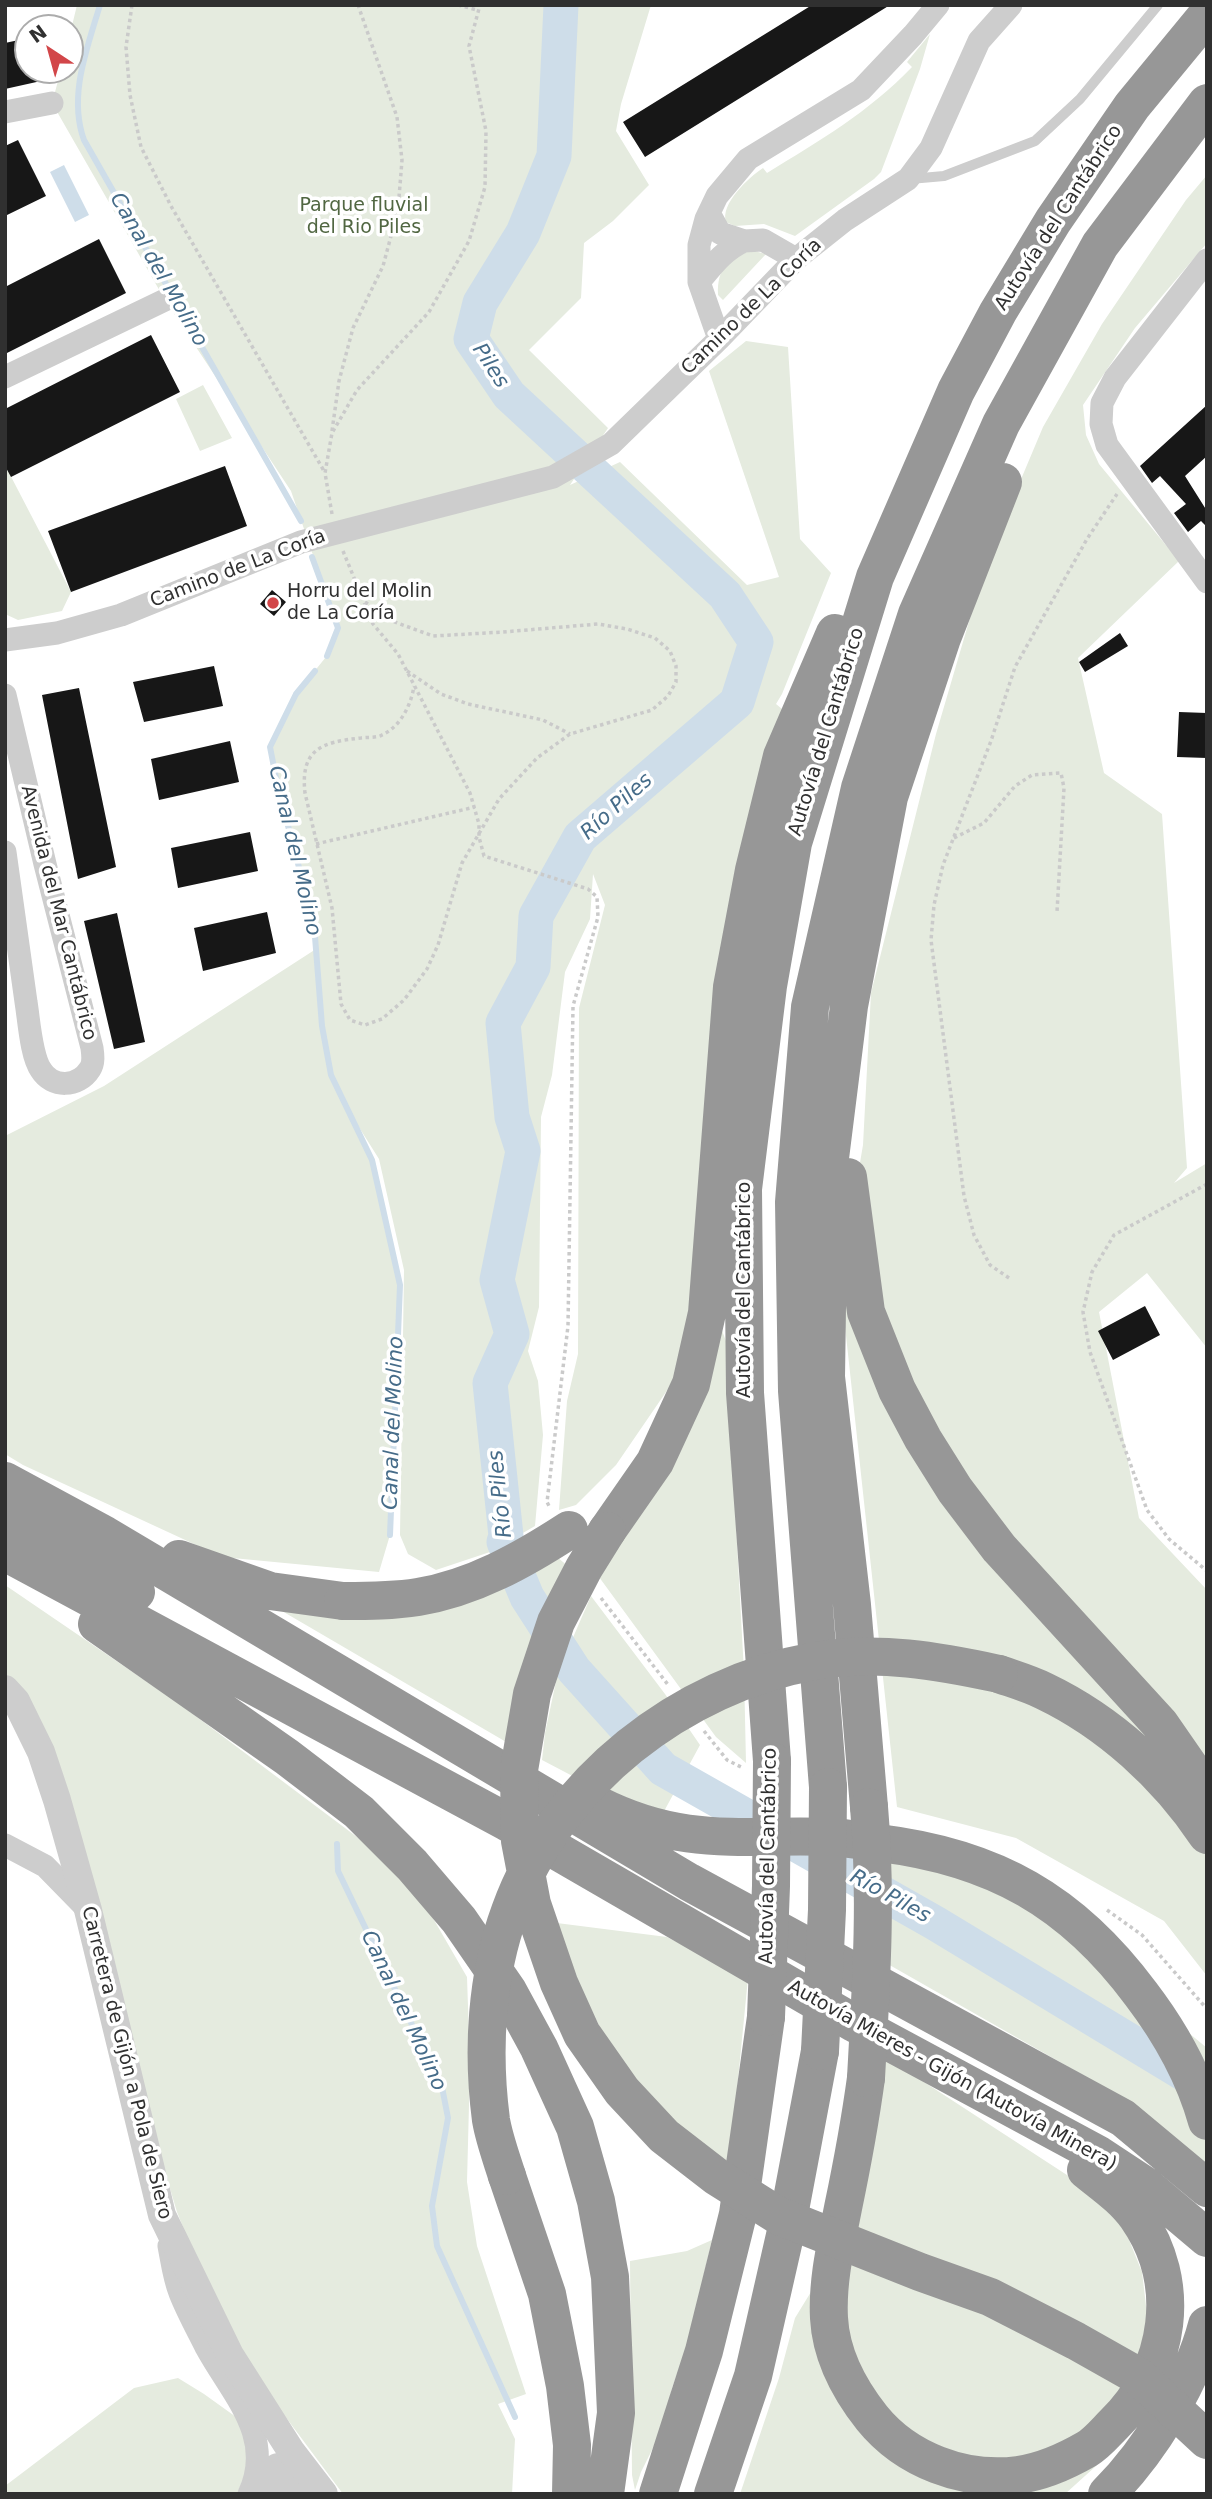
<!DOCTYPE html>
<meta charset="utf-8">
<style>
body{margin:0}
#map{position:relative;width:1212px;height:2499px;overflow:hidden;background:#fff;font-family:"DejaVu Sans",sans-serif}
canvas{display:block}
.frame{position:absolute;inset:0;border:7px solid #303030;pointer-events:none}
.north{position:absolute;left:14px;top:14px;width:70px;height:70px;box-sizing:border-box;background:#fff;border:2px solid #acacac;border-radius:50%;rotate:324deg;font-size:19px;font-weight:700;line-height:28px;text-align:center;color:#303030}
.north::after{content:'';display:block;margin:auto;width:24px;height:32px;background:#d24649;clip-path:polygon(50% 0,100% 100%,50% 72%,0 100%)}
</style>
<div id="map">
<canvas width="1212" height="2499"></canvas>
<div class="frame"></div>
<div class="north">N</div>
</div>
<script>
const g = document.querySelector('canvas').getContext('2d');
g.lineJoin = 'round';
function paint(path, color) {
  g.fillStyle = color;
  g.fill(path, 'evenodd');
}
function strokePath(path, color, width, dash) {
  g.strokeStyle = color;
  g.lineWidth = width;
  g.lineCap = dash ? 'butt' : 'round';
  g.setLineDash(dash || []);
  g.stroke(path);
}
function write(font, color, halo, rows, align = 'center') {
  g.font = font + ' "DejaVu Sans",sans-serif';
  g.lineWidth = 7;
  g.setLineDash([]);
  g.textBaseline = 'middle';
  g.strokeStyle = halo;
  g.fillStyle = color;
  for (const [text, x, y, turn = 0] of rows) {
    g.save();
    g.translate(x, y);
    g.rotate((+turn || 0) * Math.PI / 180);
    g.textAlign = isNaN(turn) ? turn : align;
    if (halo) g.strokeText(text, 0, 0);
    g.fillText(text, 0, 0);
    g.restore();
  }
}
paint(new Path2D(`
 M77 5H651L621 104 616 131 649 185 613 221 584 243 581 298 529 350 608 428 570 485 620 462 747 585 779 577 709 371 746 341 788 347 800 539 831 573 782 694 776 704 787 713 692 1319 679 1373 616 1465 576 1505 559 1510 567 1401 578 1354 579 1008 605 905 593 874 590 919 565 972 552 1075 541 1117 539 1307 528 1351 538 1381 543 1435 535 1526 490 1552 436 1570 408 1554 400 1535 404 1270 379 1159 350 1113 372 1160 400 1285 390 1535 379 1572 222 1557 23 1465 5 1454V1136L104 1086 316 949 314 924 278 788 270 747 296 694 330 652 338 628 291 491 165 300 52 103 61 70H70V34Z
 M930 34 920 69 881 172 874 179 795 236 764 224 735 226 726 222C720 204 749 177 763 168L767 173C819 141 869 112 912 67L907 62Z
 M1207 175V243L1135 328 1083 405 1086 435 1099 464 1179 561 1078 658 1104 773 1162 814 1187 1168 1174 1183 1207 1163V1348L1147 1273 1099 1312 1139 1518 1207 1590V1976L1164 1921 1016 1838 897 1807 840 1280 863 1145 871 993 936 734 987 560 1043 427 1102 324 1186 200Z
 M750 250 766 254 723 300 718 295C717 267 728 262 750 250Z
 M203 385 232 438 200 451 176 399Z
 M5 465 71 592 62 611 18 620 5 614Z
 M721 1328 726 1341 744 1672 746 1763 716 1737 599 1577Z
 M557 1557 569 1567 513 1746 282 1611Z
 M5 1585 181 1705 389 1861 419 1894 467 1977 470 2066 467 2182 477 2246 526 2394 498 2404 515 2439 512 2494H343L267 2392 216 2310 177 2212 22 1694 5 1673Z
 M591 1596 665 1694 700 1745 662 1815 582 1781 542 1760 545 1733 558 1672Z
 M888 1854 977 1878 1062 1928 1207 2048V2167L1109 2090 886 1963Z
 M549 1922 667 1937 748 1978 730 2161 723 2169 619 2067Z
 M881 2054 1090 2190 1119 2215 1142 2272 1148 2323 1147 2341 1096 2466 1065 2494H740L779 2378 795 2318 858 2215Z
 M712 2240 687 2346 672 2388 662 2430 641 2472 635 2490 632 2475 630 2261 687 2251Z
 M178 2378 204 2394 243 2422 249 2464 237 2494H5V2486L134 2388Z`), '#e5ebdf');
paint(new Path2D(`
 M64 165 89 215 75 222 50 172Z`), '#cedde9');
strokePath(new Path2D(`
 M100 5C87 49 68 96 84 140L301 521
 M312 557 338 628 327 656
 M315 671 296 694 270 747 278 788 314 924 322 1026 331 1075 372 1160 400 1285 390 1535
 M337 1844 338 1871 442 2087 448 2118 432 2206 437 2246 515 2417`), '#cedde9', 6);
strokePath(new Path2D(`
 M561 5 554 156 523 233 480 303 471 339 509 395 725 595 756 642 737 702 580 837 536 916 533 967 503 1023 512 1117 523 1151 497 1280 512 1334 490 1383 506 1536 504 1542 527 1597 574 1670 663 1769 935 1923 1201 2084`), '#cedde9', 35);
paint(new Path2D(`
 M812 5H890L645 157 623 122Z
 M28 38V70H58L59 77 5 89V43Z
 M18 140 46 196 5 216V146Z
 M99 239 126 293 5 354V287Z
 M151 335 180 392 11 477 5 466V409Z
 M1207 405V456L1185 476 1207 511V527L1201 521 1188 532 1174 513 1186 504 1160 476 1152 483 1140 466Z
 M225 466 247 526 71 592 48 531Z
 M272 590 286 602 274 616 260 604Z
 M1120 633 1128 646 1085 672 1079 662Z
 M214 666 223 706 144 722 133 682Z
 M79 688 116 867 78 879 42 695Z
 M1179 712 1207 713V758L1177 757Z
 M230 741 239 782 159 800 151 759Z
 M250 832 258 871 178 888 171 848Z
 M267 912 276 953 203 971 194 928Z
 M117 913 145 1042 114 1049 84 921Z
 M1145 1306 1160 1335 1113 1360 1098 1331Z`), '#171717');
strokePath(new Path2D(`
 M132 5 126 47 130 95 141 147 171 206 324 471
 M458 5 477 10
 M332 431 339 381 353 328 383 266 398 210 402 160 397 117 358 5
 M332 514 325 473 332 433 357 390 429 312 469 241 485 187 486 131 469 46 480 5
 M343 551 373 624 398 654 470 793 479 824V837L484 856 588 889 597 897 598 917 573 1006 568 1326 547 1502 550 1508
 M365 602 392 621 433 636 503 632 598 624 627 629 655 638 670 651 676 666V682L668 696 652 710 570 734 537 758 499 799 462 863 438 945 427 969 404 1000 382 1019 365 1025 350 1020 341 1004 332 908 305 793C300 749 322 742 361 738 367 737 377 738 382 735 401 726 411 705 414 686
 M407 671 441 694 468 704 543 720 570 734
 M954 838 984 823 1015 786 1032 775 1061 773 1064 788 1057 912
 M316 844 475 807
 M1207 1184 1114 1235 1092 1272 1083 1312 1090 1352 1147 1510 1169 1539 1207 1571
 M1009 1278 990 1265 974 1235 964 1196 931 940 934 905 943 865 991 741 1015 667 1087 539 1117 494
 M601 1598 669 1686
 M704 1731 727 1760 743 1768
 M1107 1910 1142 1935 1207 2009`), '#cacaca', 3.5, [3.5, 3.5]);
strokePath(new Path2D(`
 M910 179 944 176 1035 141 1080 99 1158 5`), '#cdcdcd', 10);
strokePath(new Path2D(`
 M5 112 52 103
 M709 213 720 233 744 241 763 240 796 259
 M1207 260 1115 378 1102 403 1101 424 1107 445 1207 582
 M699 282C713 265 724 250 744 241
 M719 339 699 282V245L706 219 717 196 748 159 861 90 913 35 938 5
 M5 377 165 300
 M5 640 57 633 121 615 301 542 553 477 611 444 719 339 796 259 845 220 908 179 931 148 979 41 1011 5
 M5 695 45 864 92 1048C93 1055 94 1063 90 1069 78 1088 52 1088 41 1070 31 1056 29 1020 26 1002 19 952 12 902 5 852
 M5 1845 45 1866 88 1910
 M169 2246C172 2261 174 2278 180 2293 187 2311 197 2329 206 2347 232 2395 276 2436 249 2494
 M254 2484 276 2465 299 2460
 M272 2492 293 2489 305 2494
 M271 2494 299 2460`), '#cdcdcd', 23);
strokePath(new Path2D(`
 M5 1689 16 1701 41 1752 57 1800 88 1910 162 2215 230 2355 291 2451 324 2494`), '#cdcdcd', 28);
strokePath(new Path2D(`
 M848 1177 866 1312 897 1390 923 1439 955 1490 999 1548 1160 1724 1207 1792
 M5 1481 105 1535 689 1882 1123 2118 1207 2188
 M5 1518 136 1592
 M607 1531 655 1462 691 1384 707 1313 732 987 754 870 782 756 835 633
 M5 1552 507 1822 854 2023 1099 2155 1143 2184 1207 2238
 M179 1559 270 1591 343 1601
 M97 1624 287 1757 359 1812 412 1865 459 1920 508 1991 539 2048 575 2127 596 2201 610 2277 616 2413 605 2494
 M999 1674C1013 1679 1030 1684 1044 1691 1109 1722 1167 1775 1207 1835
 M772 1761 745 1393 743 1189 768 986 793 843 875 577 956 391 998 312 1053 221 1132 106 1207 15
 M828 1787 797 1391 794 1202 810 1007 860 788 917 614 1001 424 1100 245 1207 103
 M598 1805C683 1848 743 1834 832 1837 847 1838 863 1841 879 1843 994 1857 1072 1901 1141 1994 1170 2032 1194 2075 1207 2121
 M869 1807 852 1605 826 1377 829 1166 849 1006 889 797 942 638 1003 482
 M866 2078C860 2122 852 2165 843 2208 836 2244 827 2281 829 2318 831 2355 849 2389 872 2418 906 2460 964 2482 1018 2475 1041 2472 1068 2460 1087 2449 1097 2443 1106 2432 1114 2424 1171 2368 1183 2283 1137 2217 1124 2198 1103 2184 1086 2170
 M507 2176 547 2294 565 2386 572 2445 571 2494
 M658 2494 704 2351 738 2214 766 2017
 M713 2494 753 2376 786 2231 820 2051
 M1107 2494C1149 2452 1192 2383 1207 2325`), '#979797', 38);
strokePath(new Path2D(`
 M607 1531 584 1568 556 1622 532 1694 519 1770 520 1841 532 1904 559 1983 582 2034 622 2091 664 2136 717 2177 779 2216 920 2272 990 2297 1076 2341 1138 2376 1207 2440
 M343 1601C368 1601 393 1601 418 1597 473 1588 523 1560 569 1530
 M766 2017 771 1886 772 1761
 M820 2051 827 1910 828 1787
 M866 2078C871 1987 877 1898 869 1807
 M507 2176C501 2157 494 2138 491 2120 482 2051 486 1976 510 1911 557 1781 681 1685 815 1661 877 1650 939 1661 999 1674`), '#979797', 38);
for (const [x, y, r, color] of [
 [273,603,7,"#d24649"]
]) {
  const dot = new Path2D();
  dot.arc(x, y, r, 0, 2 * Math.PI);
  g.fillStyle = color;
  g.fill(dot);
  strokePath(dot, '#fff', 2.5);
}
write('19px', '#516742', '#fff', [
 ["Parque fluvial",364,206],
 ["del Rio Piles",364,228]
]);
write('19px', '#303030', '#fff', [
 ["Autovía del Cantábrico",1059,218,-57],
 ["Camino de La Coría",752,307,-44],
 ["Camino de La Coría",238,569,-21],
 ["Autovía del Cantábrico",827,732,-73],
 ["Avenida del Mar Cantábrico",58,913,76],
 ["Autovía del Cantábrico",745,1290,-90],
 ["Autovía del Cantábrico",769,1856,-89],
 ["Carretera de Gijón a Pola de Siero",126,2063,76],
 ["Autovía Mieres - Gijón (Autovía Minera)",952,2076,29]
]);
write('19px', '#303030', '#fff', [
 ["Horru del Molin",287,592],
 ["de La Coría",287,614]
], 'left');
write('italic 21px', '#466c89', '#fff', [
 ["Canal del Molino",158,270,60],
 ["Piles",490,366,57],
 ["Río Piles",617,807,-42],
 ["Canal del Molino",294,851,77],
 ["Canal del Molino",394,1423,-88],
 ["Río Piles",501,1494,-96],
 ["Río Piles",890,1897,29],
 ["Canal del Molino",403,2011,65]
]);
</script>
